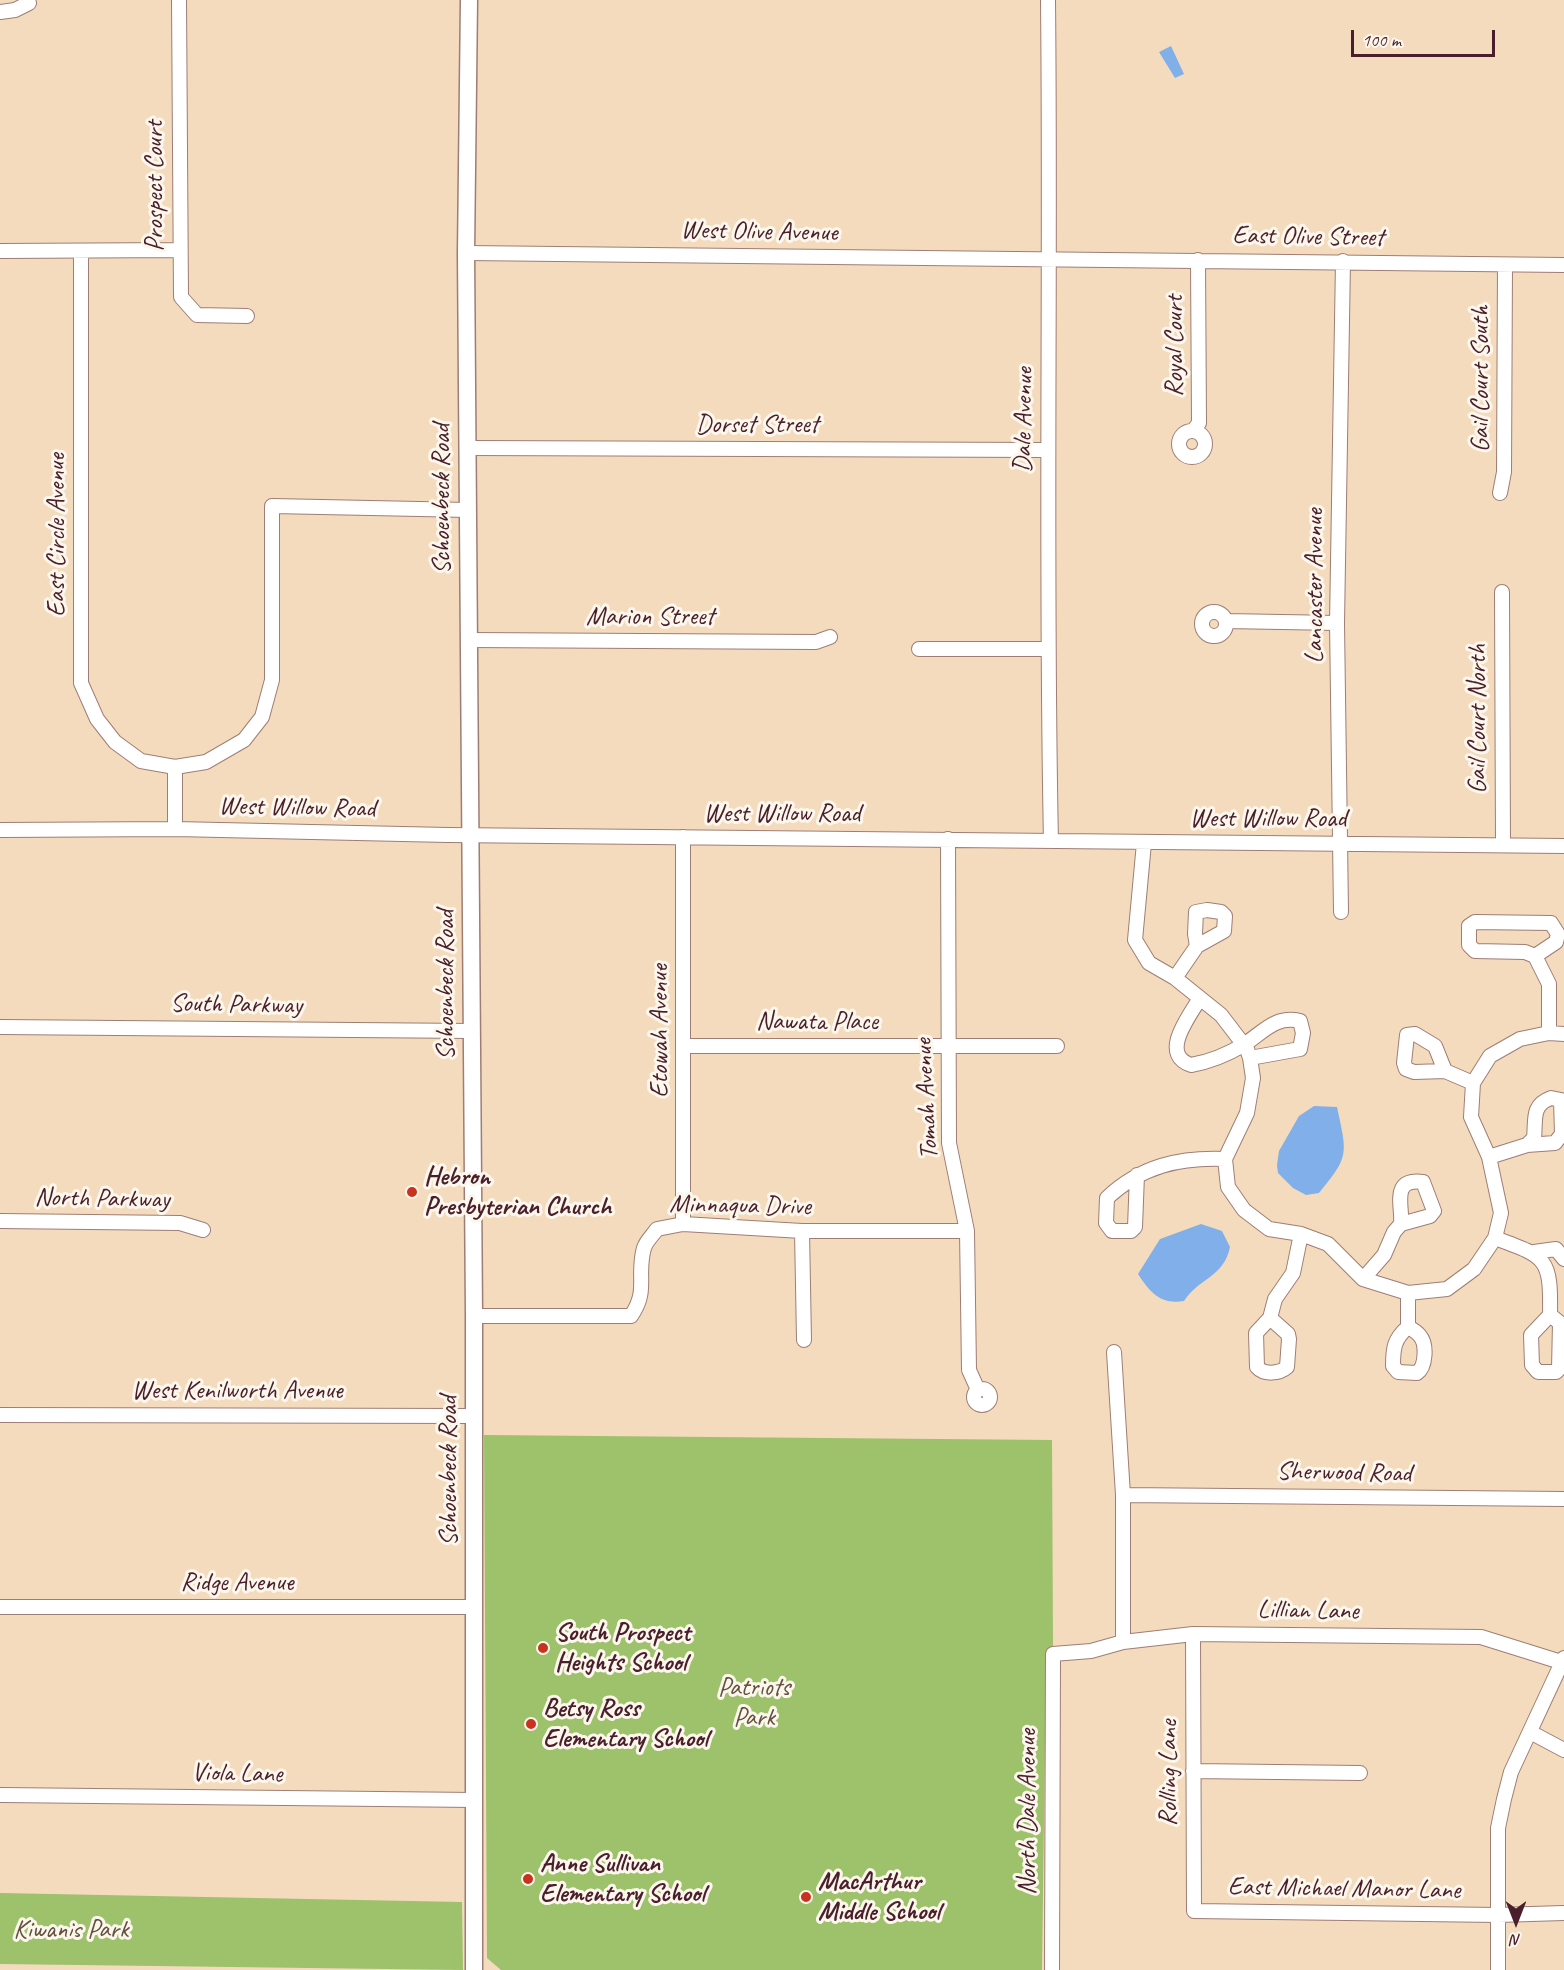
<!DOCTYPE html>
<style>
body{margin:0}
#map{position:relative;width:1564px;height:1970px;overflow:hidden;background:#f4dbbe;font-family:Caveat,sans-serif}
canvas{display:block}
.north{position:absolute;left:1486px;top:1892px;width:60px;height:60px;-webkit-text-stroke:4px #fbf7ec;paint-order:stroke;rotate:180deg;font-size:16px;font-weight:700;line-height:24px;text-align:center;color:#4a1f2b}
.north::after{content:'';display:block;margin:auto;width:21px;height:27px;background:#4a1f2b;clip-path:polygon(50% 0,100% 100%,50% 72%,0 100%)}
.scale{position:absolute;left:1351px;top:30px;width:144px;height:27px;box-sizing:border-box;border:3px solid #4a1f2b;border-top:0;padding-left:8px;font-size:18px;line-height:21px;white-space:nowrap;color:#4a1f2b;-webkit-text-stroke:4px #fbf7ec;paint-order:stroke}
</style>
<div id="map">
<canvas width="1564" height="1970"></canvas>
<div class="north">N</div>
<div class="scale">100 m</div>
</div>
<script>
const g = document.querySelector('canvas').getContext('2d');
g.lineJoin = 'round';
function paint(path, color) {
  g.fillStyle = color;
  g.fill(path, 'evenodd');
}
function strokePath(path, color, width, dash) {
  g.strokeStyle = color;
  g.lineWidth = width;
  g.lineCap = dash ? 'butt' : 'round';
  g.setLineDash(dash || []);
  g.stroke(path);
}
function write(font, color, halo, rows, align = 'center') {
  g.font = font + ' Caveat,sans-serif';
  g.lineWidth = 6;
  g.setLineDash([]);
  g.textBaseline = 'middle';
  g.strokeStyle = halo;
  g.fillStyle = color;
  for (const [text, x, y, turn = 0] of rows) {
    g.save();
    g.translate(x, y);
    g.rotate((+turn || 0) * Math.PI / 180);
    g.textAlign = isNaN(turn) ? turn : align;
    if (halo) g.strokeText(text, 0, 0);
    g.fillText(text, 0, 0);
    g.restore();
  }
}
paint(new Path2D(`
 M484 1435 1052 1440 1053 1646 1046 1666 1042 1970H501L487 1958Z
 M0 1893 462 1902 463 1970 0 1964Z`), '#9ec16b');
paint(new Path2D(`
 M1171 46 1184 74 1175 78 1159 52Z
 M1314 1106 1337 1107C1347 1154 1350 1156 1319 1193L1306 1195 1293 1188 1278 1173 1277 1165 1279 1151 1299 1116Z
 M1201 1224 1222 1231 1230 1247C1224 1277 1199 1278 1184 1301 1160 1305 1150 1292 1138 1274L1160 1239Z`), '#80afea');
const minor = new Path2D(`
 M179 0 181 297 197 315 247 316
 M1048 0C1051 280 1045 560 1051 841
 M0 12 15 10 29 3
 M0 251 179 250
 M81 251V683L97 719 115 742 141 761 175 767 206 762 244 740 262 717 272 680V506L468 510
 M466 253 1564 265
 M1193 431 1199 423 1198 260
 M1179 444a13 13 0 1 1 26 0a13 13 0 1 1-26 0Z
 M468 448 1047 450
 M1500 493 1504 472 1505 265
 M1502 592 1503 845
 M1202 624a12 12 0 1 1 24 0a12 12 0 1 1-24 0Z
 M1226 621 1337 623
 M469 640 816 642 830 637
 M919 649H1047
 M175 829V767
 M0 830 175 829 448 835 1564 846
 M683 837V1224
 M948 839 949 1143 967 1231 969 1370 978 1390
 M1144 843 1135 940 1149 963 1175 978 1221 1015 1247 1049 1250 1058 1253 1078 1247 1113 1225 1159 1228 1187 1244 1210 1269 1229 1301 1234 1328 1244 1363 1279 1408 1293 1447 1289 1474 1269 1495 1238 1501 1213 1489 1157 1471 1117 1473 1083 1490 1056 1520 1039 1549 1033 1564 1034
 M1341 912 1337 623 1343 261
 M1535 956 1556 942 1558 934 1551 923 1475 922 1469 926V945L1475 951 1525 952 1535 956 1549 984V1033
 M1175 978 1197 946 1224 931 1225 916 1221 912 1207 910 1196 912 1195 934 1197 946
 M1200 998C1189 1017 1159 1054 1191 1065 1209 1062 1230 1053 1245 1044 1263 1032 1276 1015 1300 1021L1303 1033 1300 1049 1250 1058
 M0 1027 472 1031
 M685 1046H1057
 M1445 1071 1435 1046 1415 1034 1407 1035 1404 1063 1406 1069 1414 1072 1445 1071 1473 1083
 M1489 1157 1527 1145 1555 1143 1562 1134 1561 1100 1551 1098C1531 1105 1536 1120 1534 1138L1527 1145
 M1137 1175 1135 1227 1131 1231H1112L1106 1223 1107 1198C1141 1166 1180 1157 1225 1159
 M0 1221 180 1223 203 1230
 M802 1231 804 1340
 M1495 1238C1547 1257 1551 1258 1550 1315L1531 1335 1532 1365 1538 1372H1556L1559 1369 1560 1323 1550 1315
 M1534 1252 1556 1249 1564 1259
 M1363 1279 1384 1255 1394 1232 1401 1224 1430 1216 1434 1211 1423 1182C1390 1178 1403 1206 1401 1224
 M1408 1293V1327
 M474 1316H631C649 1290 636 1276 644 1248 646 1241 653 1235 657 1229L683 1224 802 1231H967
 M1270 1318 1288 1334 1289 1339 1287 1367C1279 1374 1264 1375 1257 1367L1256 1333 1270 1318 1275 1299 1293 1273 1301 1234
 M1408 1327C1412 1329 1417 1332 1420 1336 1427 1344 1426 1367 1417 1373L1398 1372 1393 1366C1393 1348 1394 1339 1408 1327Z
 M1114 1352 1123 1495V1642
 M974 1397a8 8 0 1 1 16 0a8 8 0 1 1-16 0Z
 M0 1415 474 1416
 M1123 1495 1564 1499
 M0 1607H474
 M1193 1634 1194 1911 1498 1915 1564 1913
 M1532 1733 1564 1750
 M1193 1771 1360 1773
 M0 1795 475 1800
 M1052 1970 1053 1654 1091 1651 1123 1642 1193 1634 1481 1637 1561 1662
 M1498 1970V1828L1504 1799 1511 1772 1564 1658`);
const major = new Path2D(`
 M469 0 466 253 474 1316V1970`);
strokePath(minor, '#9f7d74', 16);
strokePath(major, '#9f7d74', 19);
strokePath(minor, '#fff', 14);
strokePath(major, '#fff', 16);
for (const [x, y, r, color] of [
 [412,1192,6,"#c8321e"],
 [543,1648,6,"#c8321e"],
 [531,1724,6,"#c8321e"],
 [528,1879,6,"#c8321e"],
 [806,1897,6,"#c8321e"]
]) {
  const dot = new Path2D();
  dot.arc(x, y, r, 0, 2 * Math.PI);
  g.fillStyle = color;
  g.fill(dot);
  strokePath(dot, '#fbf7ec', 2);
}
write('26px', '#4a1f2b', '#fbf7ec', [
 ["Prospect Court",155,186,-90],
 ["West Olive Avenue",759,232,1],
 ["East Olive Street",1308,237,1],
 ["Royal Court",1175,346,-90],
 ["Gail Court South",1481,379,-90],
 ["Dale Avenue",1024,420,-89],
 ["Dorset Street",757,425],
 ["Schoenbeck Road",442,499,-90],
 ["East Circle Avenue",57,535,-90],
 ["Lancaster Avenue",1315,586,-90],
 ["Marion Street",650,617],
 ["Gail Court North",1478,719,-90],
 ["West Willow Road",297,808,1],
 ["West Willow Road",782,814],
 ["West Willow Road",1268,819],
 ["Schoenbeck Road",446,985,-90],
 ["South Parkway",236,1005,1],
 ["Nawata Place",817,1022],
 ["Etowah Avenue",660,1031,-90],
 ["Tomah Avenue",927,1099,-93],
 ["North Parkway",102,1199,1],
 ["Minnaqua Drive",740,1206,1],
 ["West Kenilworth Avenue",237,1391],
 ["Schoenbeck Road",449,1471,-90],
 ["Sherwood Road",1344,1473,1],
 ["Ridge Avenue",237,1583],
 ["Lillian Lane",1308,1611,1],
 ["Rolling Lane",1169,1773,-90],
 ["Viola Lane",237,1774,1],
 ["North Dale Avenue",1028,1812,-90],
 ["East Michael Manor Lane",1344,1889,1]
]);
write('bold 26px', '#4a1f2b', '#fbf7ec', [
 ["Hebron",424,1177],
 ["Presbyterian Church",424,1207],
 ["South Prospect",555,1633],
 ["Heights School",555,1663],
 ["Betsy Ross",543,1709],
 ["Elementary School",543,1739],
 ["Anne Sullivan",540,1864],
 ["Elementary School",540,1894],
 ["MacArthur",818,1882],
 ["Middle School",818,1912]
], 'left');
write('26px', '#63503e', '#fbf7ec', [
 ["Patriots",754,1688],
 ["Park",754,1718],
 ["Kiwanis Park",71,1930]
]);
</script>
